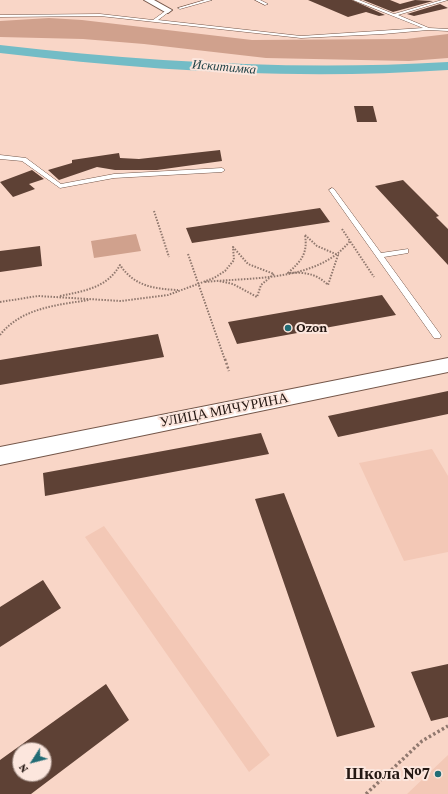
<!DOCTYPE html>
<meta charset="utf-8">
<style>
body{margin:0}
#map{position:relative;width:448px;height:794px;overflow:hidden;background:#f9d6c7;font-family:"Crimson Pro",serif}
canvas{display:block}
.north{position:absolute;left:12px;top:742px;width:40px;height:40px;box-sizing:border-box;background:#fce6dd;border:1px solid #a6948c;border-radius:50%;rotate:234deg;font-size:11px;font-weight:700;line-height:16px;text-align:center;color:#251813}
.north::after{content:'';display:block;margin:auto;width:14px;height:18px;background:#226c75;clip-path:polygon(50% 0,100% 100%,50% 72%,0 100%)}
</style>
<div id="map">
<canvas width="448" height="794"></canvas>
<div class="north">N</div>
</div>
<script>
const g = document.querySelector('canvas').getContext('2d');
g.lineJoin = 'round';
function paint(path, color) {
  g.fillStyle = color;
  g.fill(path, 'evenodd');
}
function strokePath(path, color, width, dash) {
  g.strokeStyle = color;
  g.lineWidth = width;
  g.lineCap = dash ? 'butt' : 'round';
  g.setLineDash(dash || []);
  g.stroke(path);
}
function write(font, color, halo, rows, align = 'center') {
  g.font = font + ' "Crimson Pro",serif';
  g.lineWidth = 4;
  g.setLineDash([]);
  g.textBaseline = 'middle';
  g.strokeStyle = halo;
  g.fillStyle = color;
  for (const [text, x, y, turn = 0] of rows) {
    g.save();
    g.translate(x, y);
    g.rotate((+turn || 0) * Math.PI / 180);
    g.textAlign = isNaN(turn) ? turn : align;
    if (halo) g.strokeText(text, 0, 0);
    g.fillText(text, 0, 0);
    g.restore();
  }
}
paint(new Path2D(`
 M432 449 448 476V552L404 561 359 463Z
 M104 526 270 755 249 772 85 537Z
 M448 755V794H407Z`), '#f3c8b6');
paint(new Path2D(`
 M49 18 82 20 252 40 406 39 448 34V58L409 61 266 58 144 44 83 39 0 37V21Z
 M136 234 141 251 94 258 91 241Z`), '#d0a18d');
paint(new Path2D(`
 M0 45C149 62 298 71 448 62V70C297 80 150 71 0 53Z`), '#73bcc6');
paint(new Path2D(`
 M308 0H352L385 15 379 16 366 12 348 17Z
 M363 0H390L400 4 415 0 433 1 393 12Z
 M440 4 448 8 414 16 407 14Z
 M354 106H373L377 122H357Z
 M220 150 222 161 157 170H115L97 167 59 180 48 170 72 163V160L119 153 120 158 139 159Z
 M32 170 44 179 29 184 35 189 13 197 0 182Z
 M403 180 439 216 436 217 448 229V265L375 186Z
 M320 208 330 222 192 243 186 228Z
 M40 246 42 266 0 272V251Z
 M382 295 396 315 237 344 228 322Z
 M158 334 164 357 0 385V360Z
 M448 391V414L338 437 328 416Z
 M261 433 269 454 45 496 43 473Z
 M284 493 375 727 337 737 255 499Z
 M43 580 61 608 0 647V607Z
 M448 664V717L431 721 411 672Z
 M106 684 129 720 31 794H0V760ZM20 750H44V774H20Z`), '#5e4135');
const service = new Path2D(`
 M205 0H212L180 9 178 8Z
 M255 0H260L268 4 265 5Z
 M353 0H359L394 14 442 0H448L398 15 429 28 448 29V31L428 30 383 34 301 38 100 16 0 17V15L100 14 153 20 168 9 170 11 158 20 301 36 423 28Z
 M0 155 26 158 61 184 114 174 222 168 225 170 222 172 114 178 60 188 22 161 0 159Z
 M332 188 334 189 381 253 408 249V253L384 257 440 334 441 336 440 338H434L329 190Z`);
const minor = new Path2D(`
 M144 0H154L172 10 168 13 165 12Z`);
const tertiary = new Path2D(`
 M448 358V372L0 465V447Z`);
strokePath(service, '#745649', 1);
strokePath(minor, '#745649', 2);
strokePath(tertiary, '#745649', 2);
strokePath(new Path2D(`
 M154 211 169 257
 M342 229 374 277
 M305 235 317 246 338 255 328 285C316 273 304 272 288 273 301 261 308 254 305 235Z
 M188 254 225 360
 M205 282C253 277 317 282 350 241
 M60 296C84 291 107 288 120 265 134 286 154 289 178 290
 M0 302 38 296 121 301 168 295 214 278 225 271 234 260 233 247 248 264 274 274 261 285 257 297 233 284 219 281
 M0 335C21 308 57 305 89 300`), '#90786e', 2, [1.5, 1.5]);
strokePath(new Path2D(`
 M225 359 229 371`), '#90786e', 2.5, [2, 2]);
strokePath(new Path2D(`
 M366 794 422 741 448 726`), '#90786e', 3.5, [2.5, 2.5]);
paint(service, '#fff');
paint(minor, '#fff');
paint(tertiary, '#fff');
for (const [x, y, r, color] of [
 [288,328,4,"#226c75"],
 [438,774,4,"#226c75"]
]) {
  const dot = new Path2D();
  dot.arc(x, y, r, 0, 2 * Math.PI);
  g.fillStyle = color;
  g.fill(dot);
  strokePath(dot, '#fce6dd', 1.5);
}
write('italic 13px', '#1e4146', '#fce6dd', [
 ["Искитимка",224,67,5]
]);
write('bold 14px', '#251813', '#fce6dd', [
 ["Ozon",296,328]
], 'left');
write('14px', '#251813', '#fce6dd', [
 ["УЛИЦА МИЧУРИНА",224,410,-11]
]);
write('bold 17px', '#251813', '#fce6dd', [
 ["Школа №7",430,774]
], 'right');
</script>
